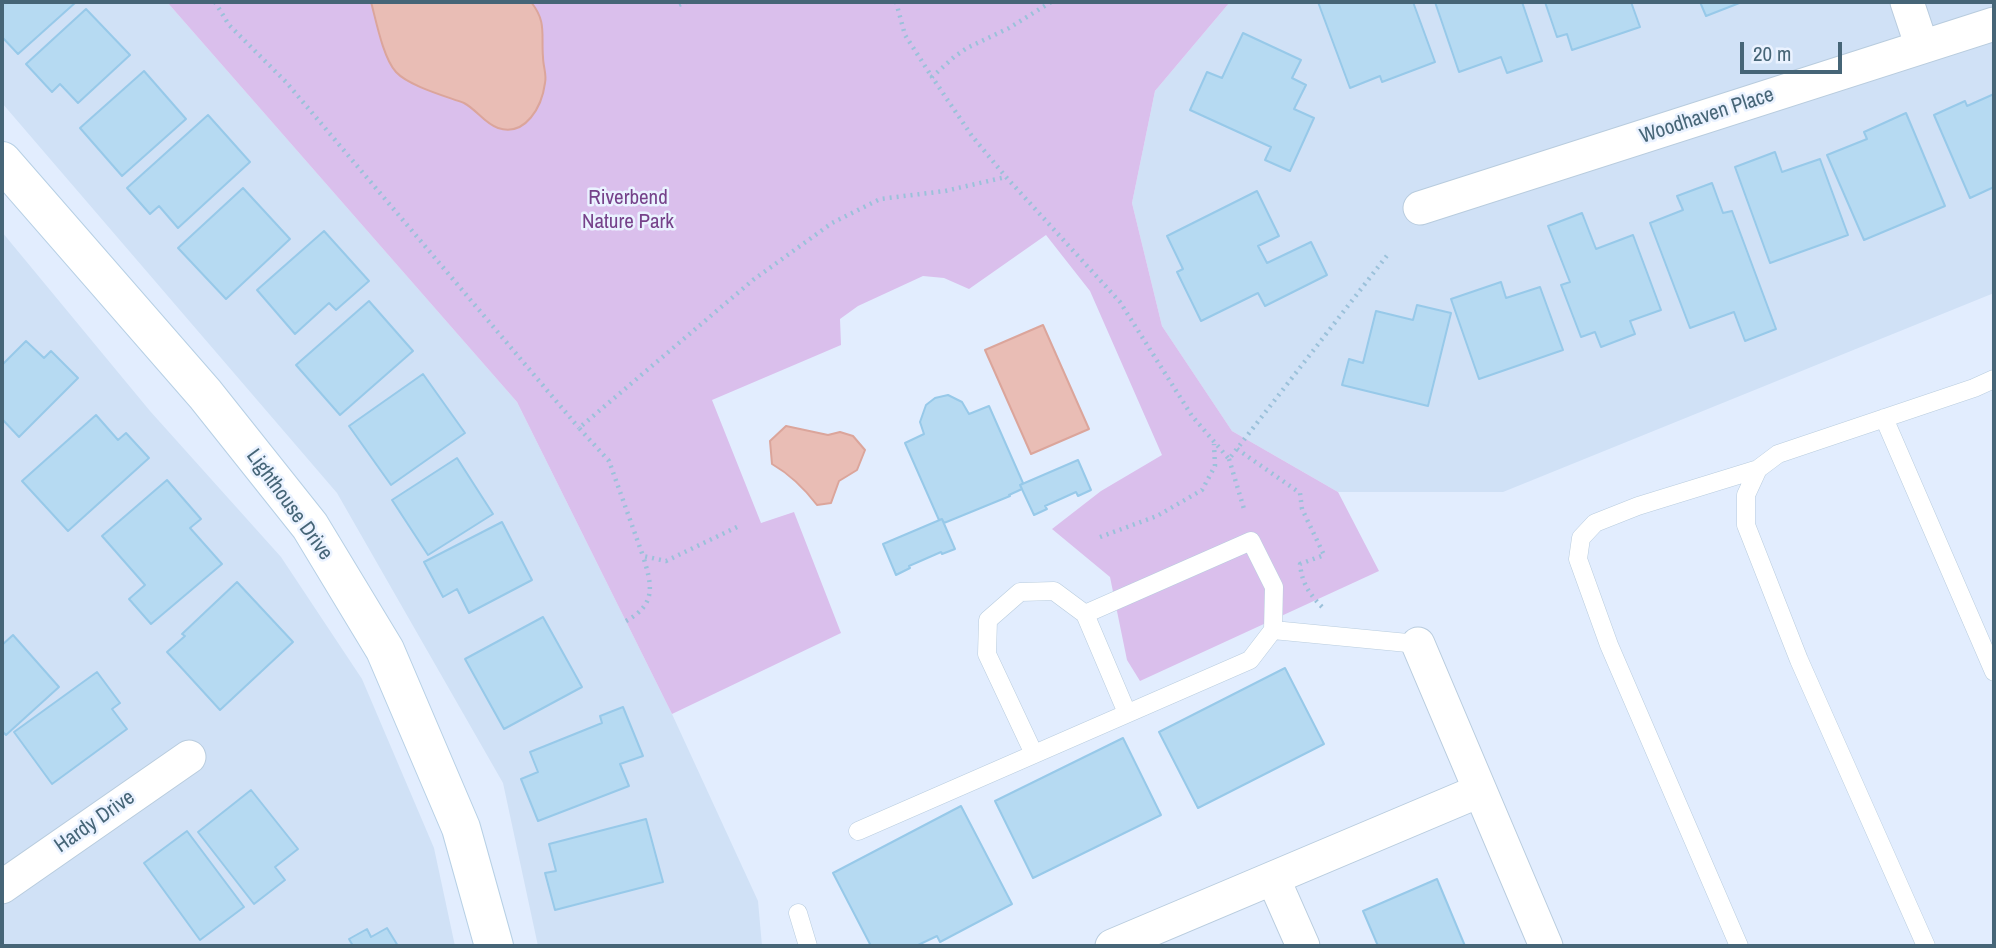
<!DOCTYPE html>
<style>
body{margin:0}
#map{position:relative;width:1996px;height:948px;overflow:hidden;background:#e2edfe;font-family:"Archivo Narrow",sans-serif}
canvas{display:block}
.frame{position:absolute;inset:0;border:4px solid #466577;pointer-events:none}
.scale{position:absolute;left:1740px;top:42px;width:102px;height:32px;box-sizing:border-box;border:4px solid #466577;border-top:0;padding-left:9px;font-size:21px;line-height:24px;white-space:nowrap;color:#466577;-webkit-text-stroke:5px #eaf2ff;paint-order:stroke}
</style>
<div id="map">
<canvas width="1996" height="948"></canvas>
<div class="frame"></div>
<div class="scale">20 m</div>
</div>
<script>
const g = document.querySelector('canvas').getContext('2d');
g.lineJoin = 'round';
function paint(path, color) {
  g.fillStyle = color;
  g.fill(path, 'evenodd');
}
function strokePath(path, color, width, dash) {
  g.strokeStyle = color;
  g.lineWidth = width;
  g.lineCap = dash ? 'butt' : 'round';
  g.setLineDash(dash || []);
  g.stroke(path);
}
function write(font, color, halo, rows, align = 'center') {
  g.font = font + ' "Archivo Narrow",sans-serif';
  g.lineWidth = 5;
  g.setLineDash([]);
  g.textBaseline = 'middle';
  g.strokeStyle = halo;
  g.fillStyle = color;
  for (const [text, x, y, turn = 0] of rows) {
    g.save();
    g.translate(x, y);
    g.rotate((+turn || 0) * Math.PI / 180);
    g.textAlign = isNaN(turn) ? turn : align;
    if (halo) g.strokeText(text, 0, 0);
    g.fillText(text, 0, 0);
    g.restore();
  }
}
paint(new Path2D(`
 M2 2H167L517 402 672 714 758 901 762 946H538L503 783 337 493 2 103Z
 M1230 2H1994V293L1503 492H1338L1232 431 1162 326 1132 203 1155 91Z
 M2 232 150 411 281 557 362 679 434 848 455 946H2Z`), '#d0e1f6');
paint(new Path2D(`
 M167 2H1230L1155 91 1132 203 1162 326 1232 431 1338 492 1379 571 1140 681 1127 660 1110 577 1052 529 1101 491 1162 455 1090 291 1046 235 969 289 944 278 923 276 858 306 840 319 841 345 712 400 761 523 794 512 841 633 672 714 517 402Z`), '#dabfec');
const water = new Path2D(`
 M371 2H531C547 22 541 34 543 57 543 66 547 75 545 83 542 106 526 137 498 128 485 124 476 109 464 103 445 96 409 86 396 72 383 58 376 20 371 2Z
 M1043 325 1089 429 1031 454 985 350Z
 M786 426 828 435 840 432 853 436 865 450 857 470 839 481 831 503 817 505C804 488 791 475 772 464L770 441Z`);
paint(water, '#e9bdb5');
strokePath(water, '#dba59b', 2);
const building = new Path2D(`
 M2 2H76L18 54 2 37Z
 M1318 2H1413L1435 62 1382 82 1380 76 1350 88Z
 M1435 2H1522L1542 61 1507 73 1501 57 1459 72Z
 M1545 2H1631L1640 27 1572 50 1567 34 1557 37Z
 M1700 2H1742L1706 16Z
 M86 9 130 55 78 103 60 84 52 92 26 64Z
 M1243 33 1301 60 1292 78 1306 85 1294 109 1314 118 1290 171 1265 160 1271 147 1190 110 1207 72 1222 78Z
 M144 71 186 119 122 176 80 128Z
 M1994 94V187L1970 198 1934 115 1965 101 1967 106Z
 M1906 113 1945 206 1864 240 1827 155 1867 139 1864 132Z
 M208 115 250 162 178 228 159 206 150 214 127 188Z
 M1775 152 1782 172 1820 159 1848 235 1770 263 1735 167Z
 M1712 183 1723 213 1732 211 1776 329 1745 341 1734 312 1690 328 1650 223 1683 210 1677 196Z
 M243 188 290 239 226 299 178 248Z
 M1257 191 1279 236 1258 246 1267 263 1311 242 1327 275 1265 306 1258 293 1201 321 1177 272 1183 269 1167 236Z
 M1582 213 1596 249 1633 235 1661 310 1630 321 1635 334 1601 347 1595 332 1581 337 1561 285 1570 282 1548 226Z
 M324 231 369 281 336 310 329 303 295 334 257 290Z
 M1501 282 1506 298 1540 287 1563 350 1479 379 1451 299Z
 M369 301 413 351 340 415 296 365Z
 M1417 305 1451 313 1428 406 1342 385 1349 359 1363 363 1376 311 1413 320Z
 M26 341 44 358 51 351 78 378 19 437 2 419V365Z
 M423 374 465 433 391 485 349 426Z
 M948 395 962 402 969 414 989 406 1023 483 1020 485 1022 489 1009 495 1010 496 944 523 942 519 939 520 905 443 924 434 920 422 926 405 935 398Z
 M96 415 118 440 126 433 149 458 68 531 22 481Z
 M457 458 493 514 428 555 392 500Z
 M1078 460 1091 490 1078 496 1076 492 1045 506 1047 509 1034 515 1020 485Z
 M167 480 201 519 190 528 222 564 151 624 129 599 145 585 102 536Z
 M942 519 955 549 942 554 941 552 909 566 910 568 896 575 883 544Z
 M502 522 532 580 469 613 457 589 443 597 424 562Z
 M237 582 293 642 220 710 167 652 185 636 182 634Z
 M543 617 582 687 504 729 465 659Z
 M13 635 59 687 6 735 2 731V645Z
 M1285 668 1324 744 1198 808 1159 732Z
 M97 672 120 703 112 709 127 729 52 784 14 732Z
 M623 707 643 756 620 764 629 786 538 821 521 779 538 772 530 752 602 723 600 716Z
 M1123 738 1161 815 1033 878 995 801Z
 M251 790 298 849 275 867 285 880 254 904 198 832Z
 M961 806 1012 904 940 942 937 936 916 946H871L833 873Z
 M646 819 663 882 555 910 545 873 556 871 549 844Z
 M187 831 244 907 200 940 144 863Z
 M1437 879 1465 946H1378L1363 911Z
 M387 928 398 946H353L349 939 367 929 371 937Z`);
paint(building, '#b6daf2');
strokePath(building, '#97c9e9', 2);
const lane = new Path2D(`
 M1884 418 1994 672
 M1273 630 1418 644
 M1034 754 987 654 988 620 1020 592 1054 591 1085 614 1127 713
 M858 831 1250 660 1273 630 1274 587 1251 541 1085 614
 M798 913 808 946
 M1739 946 1609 645 1578 559 1581 538 1595 523 1638 506 1758 469
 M1926 946 1799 660 1746 525V495L1758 469 1778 454 1974 388 1994 379`);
const street = new Path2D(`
 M1907 2 1922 47
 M1420 208 1994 24
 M1418 644 1546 946
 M1273 878 1303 946
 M2 887 189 757
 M1112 946 1479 791`);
const secondary = new Path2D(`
 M2 161 205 394 310 526 385 650 461 828 494 946`);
strokePath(lane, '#b8ccde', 19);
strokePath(street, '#b8ccde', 35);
strokePath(secondary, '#b7d0e5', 40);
strokePath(new Path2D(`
 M215 2 229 25 286 82 579 428
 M896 2 905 35 932 77
 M1051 2 1009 28 967 48 954 57 932 77 972 136 1006 177 1120 302 1192 416 1229 459 1389 253
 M679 5 686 2
 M1237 449 1300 493 1302 509 1324 555 1300 564C1302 584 1310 595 1324 609
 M1229 459 1244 509
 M737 527 666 561 643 556 609 461 579 428 753 280 832 223 880 199 945 191 1006 177
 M1100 537 1157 516 1202 490 1215 466 1214 444
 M626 621C657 604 652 585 643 556`), '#9bc1da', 4.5, [2, 5]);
strokePath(lane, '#fff', 18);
strokePath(street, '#fff', 33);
strokePath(secondary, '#fff', 38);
write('21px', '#466577', '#eaf2ff', [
 ["Woodhaven Place",1707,116,-18],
 ["Lighthouse Drive",289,505,54],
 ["Hardy Drive",95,822,-35]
]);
write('21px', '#76428a', '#eaf2ff', [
 ["Riverbend",628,198],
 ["Nature Park",628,222]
]);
</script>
